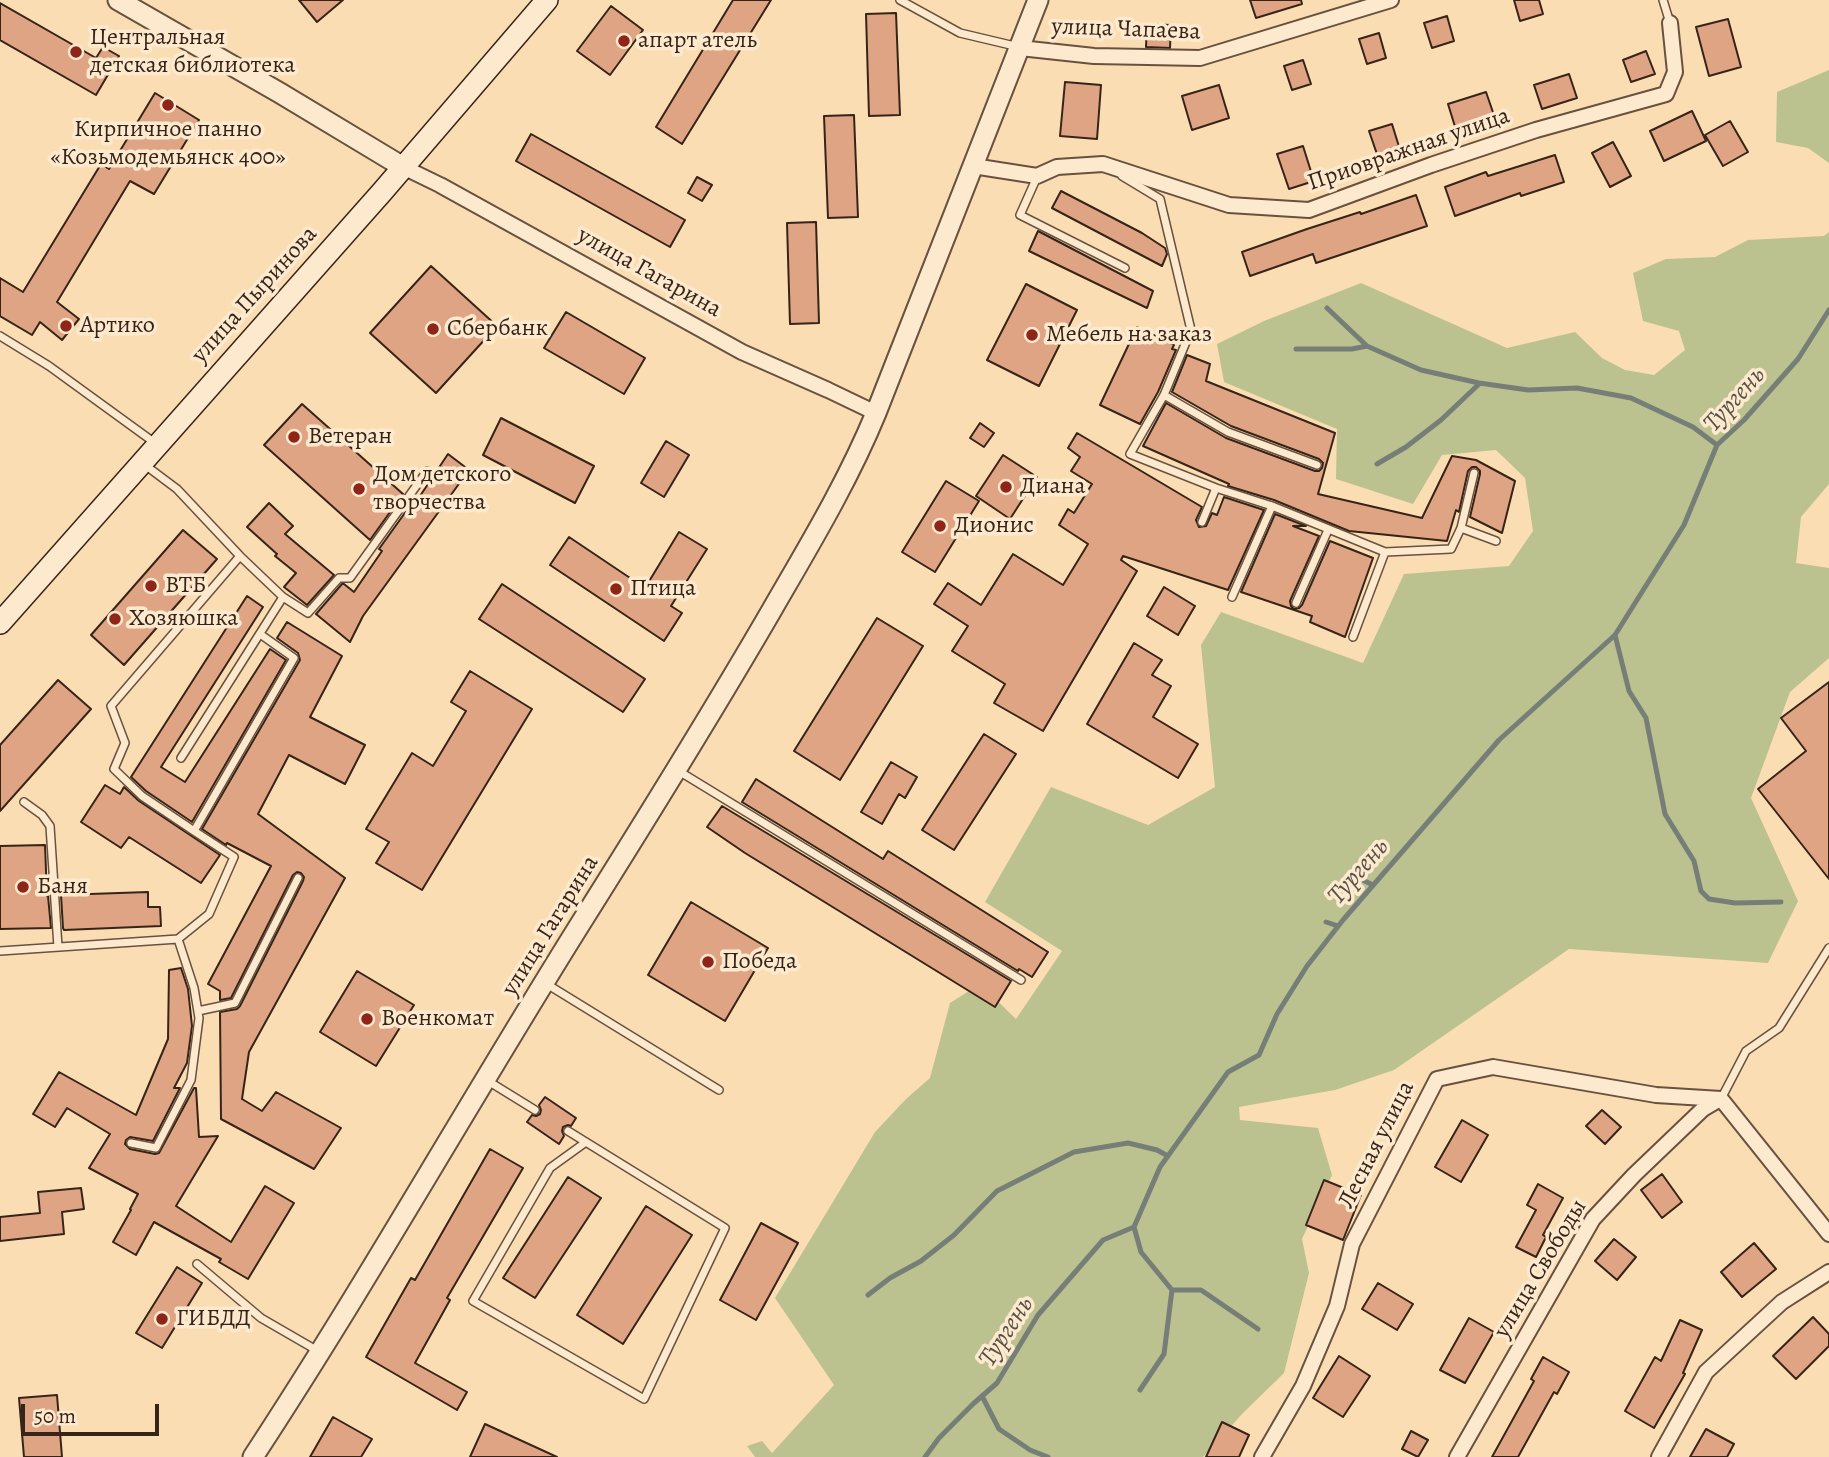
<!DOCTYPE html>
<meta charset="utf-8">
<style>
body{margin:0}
#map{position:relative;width:1829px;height:1457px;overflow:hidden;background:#fbddb3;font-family:Alegreya,serif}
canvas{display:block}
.scale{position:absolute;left:21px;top:1404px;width:138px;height:32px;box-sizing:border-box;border:4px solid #372418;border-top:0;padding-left:9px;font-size:21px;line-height:24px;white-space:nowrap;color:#372418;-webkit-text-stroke:5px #fce9ce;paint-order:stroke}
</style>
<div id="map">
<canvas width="1829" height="1457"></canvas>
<div class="scale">50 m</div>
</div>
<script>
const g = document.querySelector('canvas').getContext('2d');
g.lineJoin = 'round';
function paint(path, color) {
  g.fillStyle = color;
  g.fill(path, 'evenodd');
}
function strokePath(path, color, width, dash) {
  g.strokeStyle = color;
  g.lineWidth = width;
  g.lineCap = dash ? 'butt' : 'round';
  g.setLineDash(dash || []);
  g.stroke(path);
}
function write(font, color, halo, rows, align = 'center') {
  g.font = font + ' Alegreya,serif';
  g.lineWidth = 7;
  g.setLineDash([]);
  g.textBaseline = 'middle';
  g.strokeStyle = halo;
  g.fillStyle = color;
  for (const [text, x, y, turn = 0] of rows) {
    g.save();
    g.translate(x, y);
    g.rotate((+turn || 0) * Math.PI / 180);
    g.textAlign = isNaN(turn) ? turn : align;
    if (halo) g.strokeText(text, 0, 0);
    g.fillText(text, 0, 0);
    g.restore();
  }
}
paint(new Path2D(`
 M1829 70V163L1808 148 1776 142 1777 92Z
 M1829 232V484L1801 517 1796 563 1829 568V658L1790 692 1751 798 1798 901 1768 963 1569 949 1394 1070 1335 1090 1239 1107 1240 1120 1318 1128 1332 1175 1302 1239 1309 1273 1284 1373 1243 1413 1203 1457H755L747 1446 762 1441 772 1453 834 1385 775 1298 875 1132 906 1099 930 1078 950 1003 980 984 1016 1019 1062 951 985 902 1051 787 1148 825 1215 787 1201 645 1221 612 1363 663 1404 574 1509 566 1533 531 1525 478 1496 450 1442 455 1413 504 1336 479 1337 429 1224 382 1217 344 1264 321 1361 283 1507 348 1575 332 1602 358 1625 370 1654 375 1685 350 1679 331 1643 321 1633 273 1666 259 1715 257 1748 240 1824 236Z`), '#bcc28f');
strokePath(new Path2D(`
 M1327 308 1367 346 1421 370 1479 383 1528 390 1577 388 1631 398 1693 427 1717 445
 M1296 349H1352L1367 346
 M1377 464 1406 447 1441 420 1479 384
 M1615 635 1629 691 1646 718 1665 814 1694 861 1701 891 1709 899 1735 903 1781 902
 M1352 875 1373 885
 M1326 922 1338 926
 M1134 1227 1141 1252 1172 1290 1164 1354 1140 1390
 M1172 1290H1201L1258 1329
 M868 1295 890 1278 921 1261 954 1235 997 1191 1074 1152 1128 1143 1157 1150 1168 1156
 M982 1396 999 1429 1030 1450 1048 1457
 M925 1457 939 1438 973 1404 997 1383 1038 1315 1103 1240 1134 1227 1160 1167 1228 1072 1259 1055 1277 1014 1307 966 1343 920 1499 740 1615 635 1684 525 1717 445 1744 420 1798 359 1829 310`), '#777e77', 5);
const building = new Path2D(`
 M299 0H343L317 22Z
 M733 0H771L682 144 656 127Z
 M1250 0H1301L1302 4 1256 18Z
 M1514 0H1539L1543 14 1520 21Z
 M0 3 96 58 103 47 119 56 96 95 0 40Z
 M611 6 643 30 610 75 577 51Z
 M896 13 900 115 869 116 866 14Z
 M1447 16 1454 41 1432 48 1424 23Z
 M1728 19 1741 67 1709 76 1696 27Z
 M1147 24 1171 25 1170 48 1146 47Z
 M1379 33 1386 58 1367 64 1359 39Z
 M1646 51 1655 74 1631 82 1623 60Z
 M1303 60 1311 84 1292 90 1284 66Z
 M1569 74 1577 98 1542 109 1534 85Z
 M1065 82 1101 85 1097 139 1060 136Z
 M1219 85 1229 118 1192 130 1182 96Z
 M1486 92 1496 121 1457 133 1448 104Z
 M155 93 199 120 154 194 130 181 57 302 79 319 62 340 40 322 32 335 0 316V278L23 292 101 164 109 169Z
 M1692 111 1706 141 1664 161 1650 131Z
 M854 115 858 217 828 218 824 116Z
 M1730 121 1748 152 1723 166 1705 135Z
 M1392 124 1401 153 1379 160 1369 131Z
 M531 134 685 220 670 247 516 161Z
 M1613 142 1631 176 1610 187 1592 153Z
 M1303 146 1314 181 1289 189 1277 154Z
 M1555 155 1564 182 1521 196 1520 193 1455 216 1445 187 1486 172 1488 176Z
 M697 177 712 185 702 201 688 193Z
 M1061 191 1142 233 1165 248 1167 254 1162 266 1052 208Z
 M1416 195 1427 226 1316 263 1313 254 1250 276 1242 252 1307 229 1360 212 1361 214Z
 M816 222 819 323 790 324 787 223Z
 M1038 231 1153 291 1147 308 1029 251Z
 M431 266 497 326 436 393 370 333Z
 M1026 284 1077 310 1039 386 987 360Z
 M566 312 645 358 624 394 544 348Z
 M1137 327 1174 345 1172 349 1176 350 1158 392 1140 424 1100 405Z
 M1187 355 1210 364 1206 381 1335 433 1318 494 1422 518 1452 456 1476 460 1515 481 1502 533 1470 517 1480 474V471L1476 467H1472L1468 471 1459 512 1456 510 1447 541 1349 531 1274 500 1228 486 1229 484 1143 446 1166 403 1226 438 1315 471H1319L1322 468 1323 463 1319 459 1231 426 1172 392Z
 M302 404 403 494 370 540 264 445Z
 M501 418 594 466 575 503 483 455Z
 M980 423 994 433 984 447 970 438Z
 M1077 433 1202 507 1196 520 1199 527 1206 526 1212 513 1217 515 1224 497 1264 510 1228 590 1123 556 1121 560 1137 571 1043 731 994 703 1005 684 952 651 968 626 934 604 948 583 981 605 1013 554 1063 585 1088 544 1059 525 1068 509 1074 513 1092 484 1071 471 1080 457 1068 448Z
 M666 441 689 455 664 497 641 483Z
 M448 454 469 470 363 616 350 642 316 614 342 584H344L354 592 382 551 379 549 412 503 414 505Z
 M1003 455 1037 477 1010 519 976 496Z
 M946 481 979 501 935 572 902 552Z
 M269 503 293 526 285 534 334 575 307 605 284 587 296 573 275 556 277 554 247 527Z
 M1275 514 1306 526H1293L1319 536 1290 601 1291 606 1294 609 1299 608 1302 605 1330 541 1373 558 1345 637 1310 622 1312 616 1241 592Z
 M183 530 217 559 124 665 91 635Z
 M679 532 707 549 671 606 682 613 664 641 550 565 569 537 645 588Z
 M502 584 645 679 623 712 479 619Z
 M1164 587 1195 606 1178 635 1147 616Z
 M247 596 263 607 161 767 185 782 270 649 286 660 192 822 146 791 131 777Z
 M877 618 923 646 840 780 794 751Z
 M287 622 342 656 310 717 365 745 345 784 289 755 258 814 345 878 249 1052 242 1099 262 1111 276 1092 341 1128 314 1169 221 1119 220 1012 237 1009 240 1006 303 881 304 877 301 873 297 872 293 875 231 998 220 1000V991L208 984 271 866 227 843 226 845 202 829 300 660 298 653 277 638Z
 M1134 643 1162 660 1152 675 1171 686 1153 717 1198 744 1178 778 1087 724Z
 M470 671 532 709 422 890 376 863 389 842 366 829 412 753 433 766 466 711 451 702Z
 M58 680 91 709 0 811V745Z
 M1829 682V879L1758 789 1806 751 1781 718Z
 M984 734 1016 754 954 850 922 830Z
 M891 762 917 777 905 798 899 794 882 824 861 812Z
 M756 779 883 859 888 851 1048 952 1032 977 1019 969 1018 971 742 802Z
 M105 785 120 794 124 787 139 801 220 855 201 883 129 837 121 848 81 822Z
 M722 806 1011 981 995 1007 745 853 707 827Z
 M45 845 47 896H48L51 928 0 929V846Z
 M148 892V907H160L161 926 64 930 63 928 61 895Z
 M691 902 768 948 725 1021 648 975Z
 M181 968 188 989 192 1026 187 1063 174 1088H180L153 1141 130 1137 126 1140 125 1144 130 1149 155 1154 159 1153 194 1088H196L199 1137 218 1136 176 1206 231 1242 265 1186 294 1203 248 1279 219 1262 221 1259 154 1222 136 1255 113 1242 131 1210 130 1209 138 1194 89 1168 110 1134 67 1108 55 1127 33 1114 59 1072 136 1115 168 1039 169 970Z
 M357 971 414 1005 376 1066 320 1032Z
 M545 1097 576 1118 571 1126 568 1125 563 1127 562 1131 564 1136 559 1144 527 1122 532 1115 536 1116 540 1114 541 1110 539 1105Z
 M1602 1110 1621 1127 1605 1144 1586 1126Z
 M1462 1120 1488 1135 1461 1182 1435 1167Z
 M490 1149 523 1168 447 1298 450 1300 415 1363 467 1392 457 1410 366 1357 411 1278 415 1280Z
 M1662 1174 1682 1202 1662 1218 1641 1190Z
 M568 1177 601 1198 535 1298 503 1278Z
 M1324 1180 1361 1195 1343 1240 1306 1225Z
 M1538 1184 1563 1198 1543 1235 1546 1237 1536 1257 1516 1247 1536 1210 1527 1205Z
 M81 1188 84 1209 62 1212 64 1234 0 1241V1217L40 1213 38 1192Z
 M646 1206 692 1235 623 1344 577 1315Z
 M761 1223 798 1243 756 1320 720 1300Z
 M1614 1239 1636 1257 1617 1280 1595 1261Z
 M1754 1243 1776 1269 1742 1297 1721 1272Z
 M177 1267 202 1283 162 1348 136 1333Z
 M1378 1283 1413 1304 1397 1330 1362 1309Z
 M1813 1317 1829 1334V1346L1796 1379 1773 1356Z
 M1469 1318 1494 1332 1465 1383 1440 1370Z
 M1680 1320 1702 1330 1683 1373 1685 1374 1654 1428 1625 1411 1655 1357 1661 1361Z
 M1339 1356 1370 1376 1343 1417 1313 1398Z
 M1543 1357 1569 1372 1557 1394 1554 1392 1518 1457H1492L1534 1381 1531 1379Z
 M57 1395 62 1457H24L19 1398Z
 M333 1417 372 1439 361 1457H310Z
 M1222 1422 1249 1435 1239 1457H1206Z
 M485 1424 557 1457H470Z
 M1706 1429 1734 1444 1727 1457H1690Z
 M1411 1431 1428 1440 1418 1457 1402 1449Z`);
paint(building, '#dfa484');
strokePath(building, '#372418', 2);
const service = new Path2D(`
 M900 0 960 33 1019 47
 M1663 0 1670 23
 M1122 176 1160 199 1191 330 1164 395 1130 454 1216 488 1272 506 1385 552 1451 549 1461 528 1474 473
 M1037 177 1020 215 1125 268
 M0 336 49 366 155 443
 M1164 395 1228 432 1317 465
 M145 465 177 489 240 556 283 597 308 613 339 578H350L427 471
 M1202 522 1216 488
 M1461 528 1496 541
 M1232 597 1272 506
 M1296 603 1328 530
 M1353 637 1385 552
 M181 758 283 597
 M677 770 1021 980
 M24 802 42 815 50 826 58 947
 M194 831 142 796 114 769 125 743 111 706 240 556
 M0 951 178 939 209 914 234 857 194 831 294 658 260 634
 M545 983 719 1090
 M198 1011 235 1003 298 878
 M488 1081 535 1110
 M1721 1099 1746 1051 1779 1028 1829 948
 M568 1131 725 1228 644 1399 473 1301 550 1168 586 1142
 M131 1143 156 1148 191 1080 199 1018 194 988 178 939
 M197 1264 261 1318 318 1351`);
const minor = new Path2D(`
 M1020 48 1094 56 1200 58 1391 0
 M973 166 1037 176 1057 167 1103 164 1229 205 1309 210 1431 165 1536 130 1666 94 1675 72 1670 23
 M403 167 440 185 742 352 828 390 876 413
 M1721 1099 1829 1234
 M1262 1457 1303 1386 1337 1306 1352 1244 1437 1079 1493 1067 1656 1095 1721 1099
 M1457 1457 1593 1219 1634 1175 1703 1109 1720 1099
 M1659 1457 1706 1372 1782 1302 1829 1272`);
const tertiary = new Path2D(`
 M118 0 280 93 403 167
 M253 1457C367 1283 469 1102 579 926 645 821 711 715 773 608 810 544 848 481 876 413L1038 0`);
const secondary = new Path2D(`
 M0 623 382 192 547 0`);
strokePath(service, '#68523f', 10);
strokePath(minor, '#68523f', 18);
strokePath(tertiary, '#68523f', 23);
strokePath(secondary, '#372418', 24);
strokePath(service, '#fce9ce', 7);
strokePath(minor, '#fce9ce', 14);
strokePath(tertiary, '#fce9ce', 19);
strokePath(secondary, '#fce9ce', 21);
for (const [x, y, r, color] of [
 [624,41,7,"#8f2418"],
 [76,52,7,"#8f2418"],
 [168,105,7,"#8f2418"],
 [66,326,7,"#8f2418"],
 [433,329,7,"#8f2418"],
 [1032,335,7,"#8f2418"],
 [294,437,7,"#8f2418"],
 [1006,487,7,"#8f2418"],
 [359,489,7,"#8f2418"],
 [940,526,7,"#8f2418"],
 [151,586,7,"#8f2418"],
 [616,589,7,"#8f2418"],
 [115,619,7,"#8f2418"],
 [23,887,7,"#8f2418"],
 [708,962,7,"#8f2418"],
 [367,1019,7,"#8f2418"],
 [162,1319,7,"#8f2418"]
]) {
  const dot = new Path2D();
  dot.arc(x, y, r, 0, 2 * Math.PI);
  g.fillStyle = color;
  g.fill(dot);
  strokePath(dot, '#fce9ce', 2.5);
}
write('24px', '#372418', '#fce9ce', [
 ["улица Чапаева",1126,30,2],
 ["Приовражная улица",1409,150,-19],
 ["улица Гагарина",649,273,29],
 ["улица Пыринова",255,295,-48],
 ["улица Гагарина",551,926,-58],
 ["Лесная улица",1377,1145,-63],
 ["улица Свободы",1541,1269,-59]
]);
write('24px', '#372418', '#fce9ce', [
 ["Центральная",90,38],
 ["детская библиотека",90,66],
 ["апарт атель",638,41],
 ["Кирпичное панно",168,130,"center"],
 ["«Козьмодемьянск 400»",168,158,"center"],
 ["Артико",80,326],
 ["Сбербанк",447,329],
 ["Мебель на заказ",1046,335],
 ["Ветеран",308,437],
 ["Дом детского",373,475],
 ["творчества",373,503],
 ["Диана",1020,487],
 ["Дионис",954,526],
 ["ВТБ",165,586],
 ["Птица",630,589],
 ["Хозяюшка",129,619],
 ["Баня",37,887],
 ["Победа",722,962],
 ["Военкомат",381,1019],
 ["ГИБДД",176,1319]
], 'left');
write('italic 26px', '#575148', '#fce9ce', [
 ["Тургень",1735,400,-48],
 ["Тургень",1359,872,-49],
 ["Тургень",1007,1332,-57]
]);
</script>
